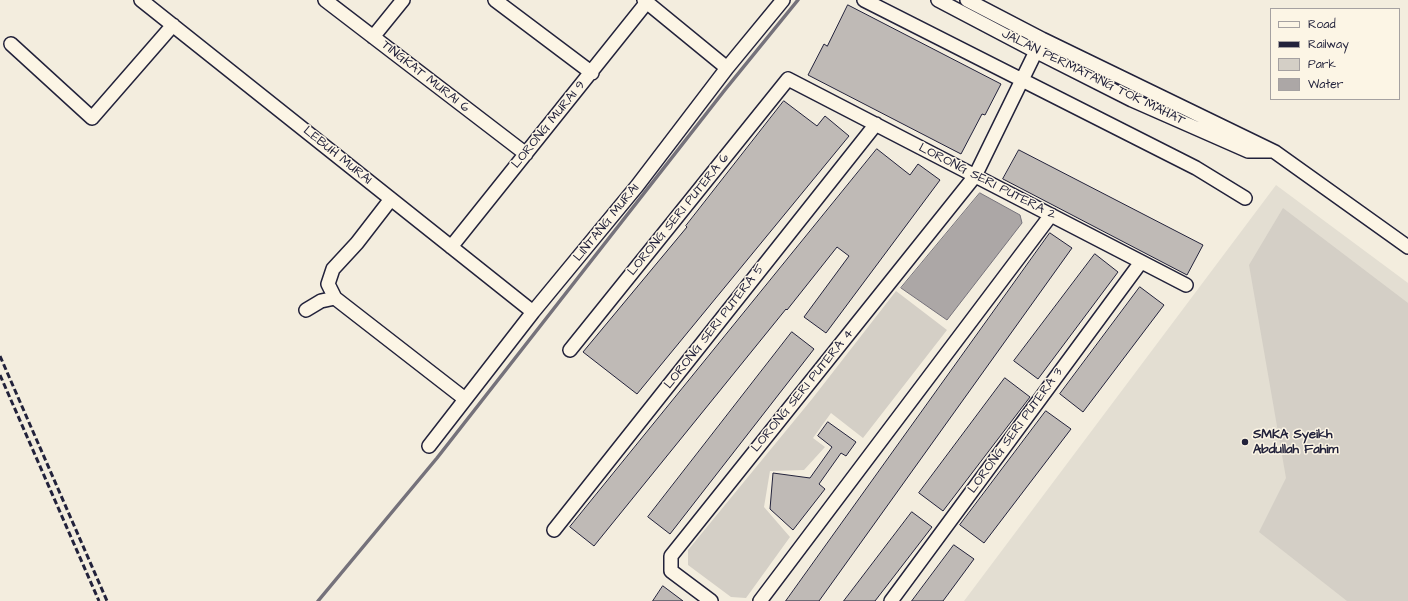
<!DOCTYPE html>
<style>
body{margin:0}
#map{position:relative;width:1408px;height:601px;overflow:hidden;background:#f3edde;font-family:"Architects Daughter",sans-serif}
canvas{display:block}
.legend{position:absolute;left:1270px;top:8px;width:130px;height:92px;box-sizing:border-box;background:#fcf5e5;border:1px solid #a5a1a1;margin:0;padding:5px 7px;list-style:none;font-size:12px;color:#22223b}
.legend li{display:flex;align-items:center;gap:8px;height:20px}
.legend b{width:20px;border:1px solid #a5a1a1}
</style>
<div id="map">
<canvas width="1408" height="601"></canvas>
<ul class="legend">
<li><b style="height:5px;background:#fcf5e5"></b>Road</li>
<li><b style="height:5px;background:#22223b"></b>Railway</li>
<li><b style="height:11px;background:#d4cfc6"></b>Park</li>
<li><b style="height:11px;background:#aca7a6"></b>Water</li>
</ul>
</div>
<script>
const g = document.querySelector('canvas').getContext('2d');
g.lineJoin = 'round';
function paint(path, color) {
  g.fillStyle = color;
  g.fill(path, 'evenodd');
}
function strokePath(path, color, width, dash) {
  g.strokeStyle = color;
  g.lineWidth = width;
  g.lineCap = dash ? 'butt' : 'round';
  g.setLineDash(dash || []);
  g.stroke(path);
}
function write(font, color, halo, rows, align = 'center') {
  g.font = font + ' "Architects Daughter",sans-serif';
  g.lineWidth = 3;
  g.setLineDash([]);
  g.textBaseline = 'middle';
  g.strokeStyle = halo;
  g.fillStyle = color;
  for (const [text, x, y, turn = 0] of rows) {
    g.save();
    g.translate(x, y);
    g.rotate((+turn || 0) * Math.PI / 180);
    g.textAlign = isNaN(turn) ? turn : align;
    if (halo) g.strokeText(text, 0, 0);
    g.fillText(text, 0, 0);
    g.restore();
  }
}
paint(new Path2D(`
 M1276 185 1408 283V601H964Z`), '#e3ded2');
paint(new Path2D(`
 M1283 208 1408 303V601H1347L1259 532 1286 478 1249 265Z
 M896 291 947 330 863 438 831 413 813 438 825 447 804 470 770 471 764 507 790 537 746 598 731 597 688 565V550L812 399Z`), '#d4cfc6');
const water = new Path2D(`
 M980 193 1020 215 1022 223 947 320 901 288Z`);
paint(water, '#aca7a6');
strokePath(water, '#75727b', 1);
strokePath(new Path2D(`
 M318 601 437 458 724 91 798 0`), '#75727b', 3.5);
const building = new Path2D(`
 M848 5 1001 84 985 115 982 114 961 154 808 75 824 44 827 46Z
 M784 101 817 126 825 116 849 136 637 394 583 352 687 227 686 226Z
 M877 149 910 175 918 164 940 180 826 333 804 317 849 256 837 247 787 310 786 309 594 546 570 527Z
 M1019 150 1203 245 1187 275 1003 179Z
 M1050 233 1072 248 819 601H786Z
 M1095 254 1118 272 1038 379 1014 361Z
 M1140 287 1164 305 1083 412 1060 394Z
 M792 332 814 349 670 534 648 517Z
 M1005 378 1030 397 943 511 919 493Z
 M1046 411 1071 429 984 543 960 525Z
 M828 422 856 442 846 456 841 453 819 484 825 489 793 530 770 509 773 473 810 478 832 447 818 436Z
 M912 512 932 527 875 601H844Z
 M954 545 974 559 943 601H912Z
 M663 586 683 601H653Z`);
paint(building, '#bfbab6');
strokePath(building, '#22223b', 1);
const minor = new Path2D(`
 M141 0 533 312
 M325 0 526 154
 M495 0 592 73
 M644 0 727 68
 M864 0 1196 168 1245 198
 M938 0 1035 51 1132 100 1248 151H1271
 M967 0 1042 39 1275 152 1408 247
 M373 37 403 0
 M11 44 92 118 173 25
 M451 247 647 2
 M335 298 328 284 333 269 357 243 391 199
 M306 310 321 301 335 298 465 399
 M570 350 788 79 1186 285
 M429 446 533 312 637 186 727 68 783 0
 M554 530 876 124
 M711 601 671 571V556L975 176 1042 39
 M760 601 1051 215
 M891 601 1141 262`);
strokePath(minor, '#22223b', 16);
strokePath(minor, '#fcf5e5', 13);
strokePath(new Path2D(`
 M0 356 107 601
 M0 375 99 601`), '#22223b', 3, [6, 3]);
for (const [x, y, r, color] of [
 [1245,442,4,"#22223b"]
]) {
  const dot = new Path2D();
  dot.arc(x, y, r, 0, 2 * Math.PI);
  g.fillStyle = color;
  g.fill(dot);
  strokePath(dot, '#fcf5e5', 1.5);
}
write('13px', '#22223b', '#fcf5e5', [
 ["TINGKAT MURAI 6",425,77,38],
 ["JALAN PERMATANG TOK MAHAT",1093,78,26],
 ["LORONG MURAI 9",549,125,-51],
 ["LEBUH MURAI",337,156,39],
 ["LORONG SERI PUTERA 2",987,182,27],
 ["LORONG SERI PUTERA 6",679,215,-51],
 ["LINTANG MURAI",607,223,-51],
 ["LORONG SERI PUTERA 5",715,327,-52],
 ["LORONG SERI PUTERA 4",803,391,-51],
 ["LORONG SERI PUTERA 3",1016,431,-54]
]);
write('bold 13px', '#22223b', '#fcf5e5', [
 ["SMKA Syeikh",1253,435],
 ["Abdullah Fahim",1253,450]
], 'left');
</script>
